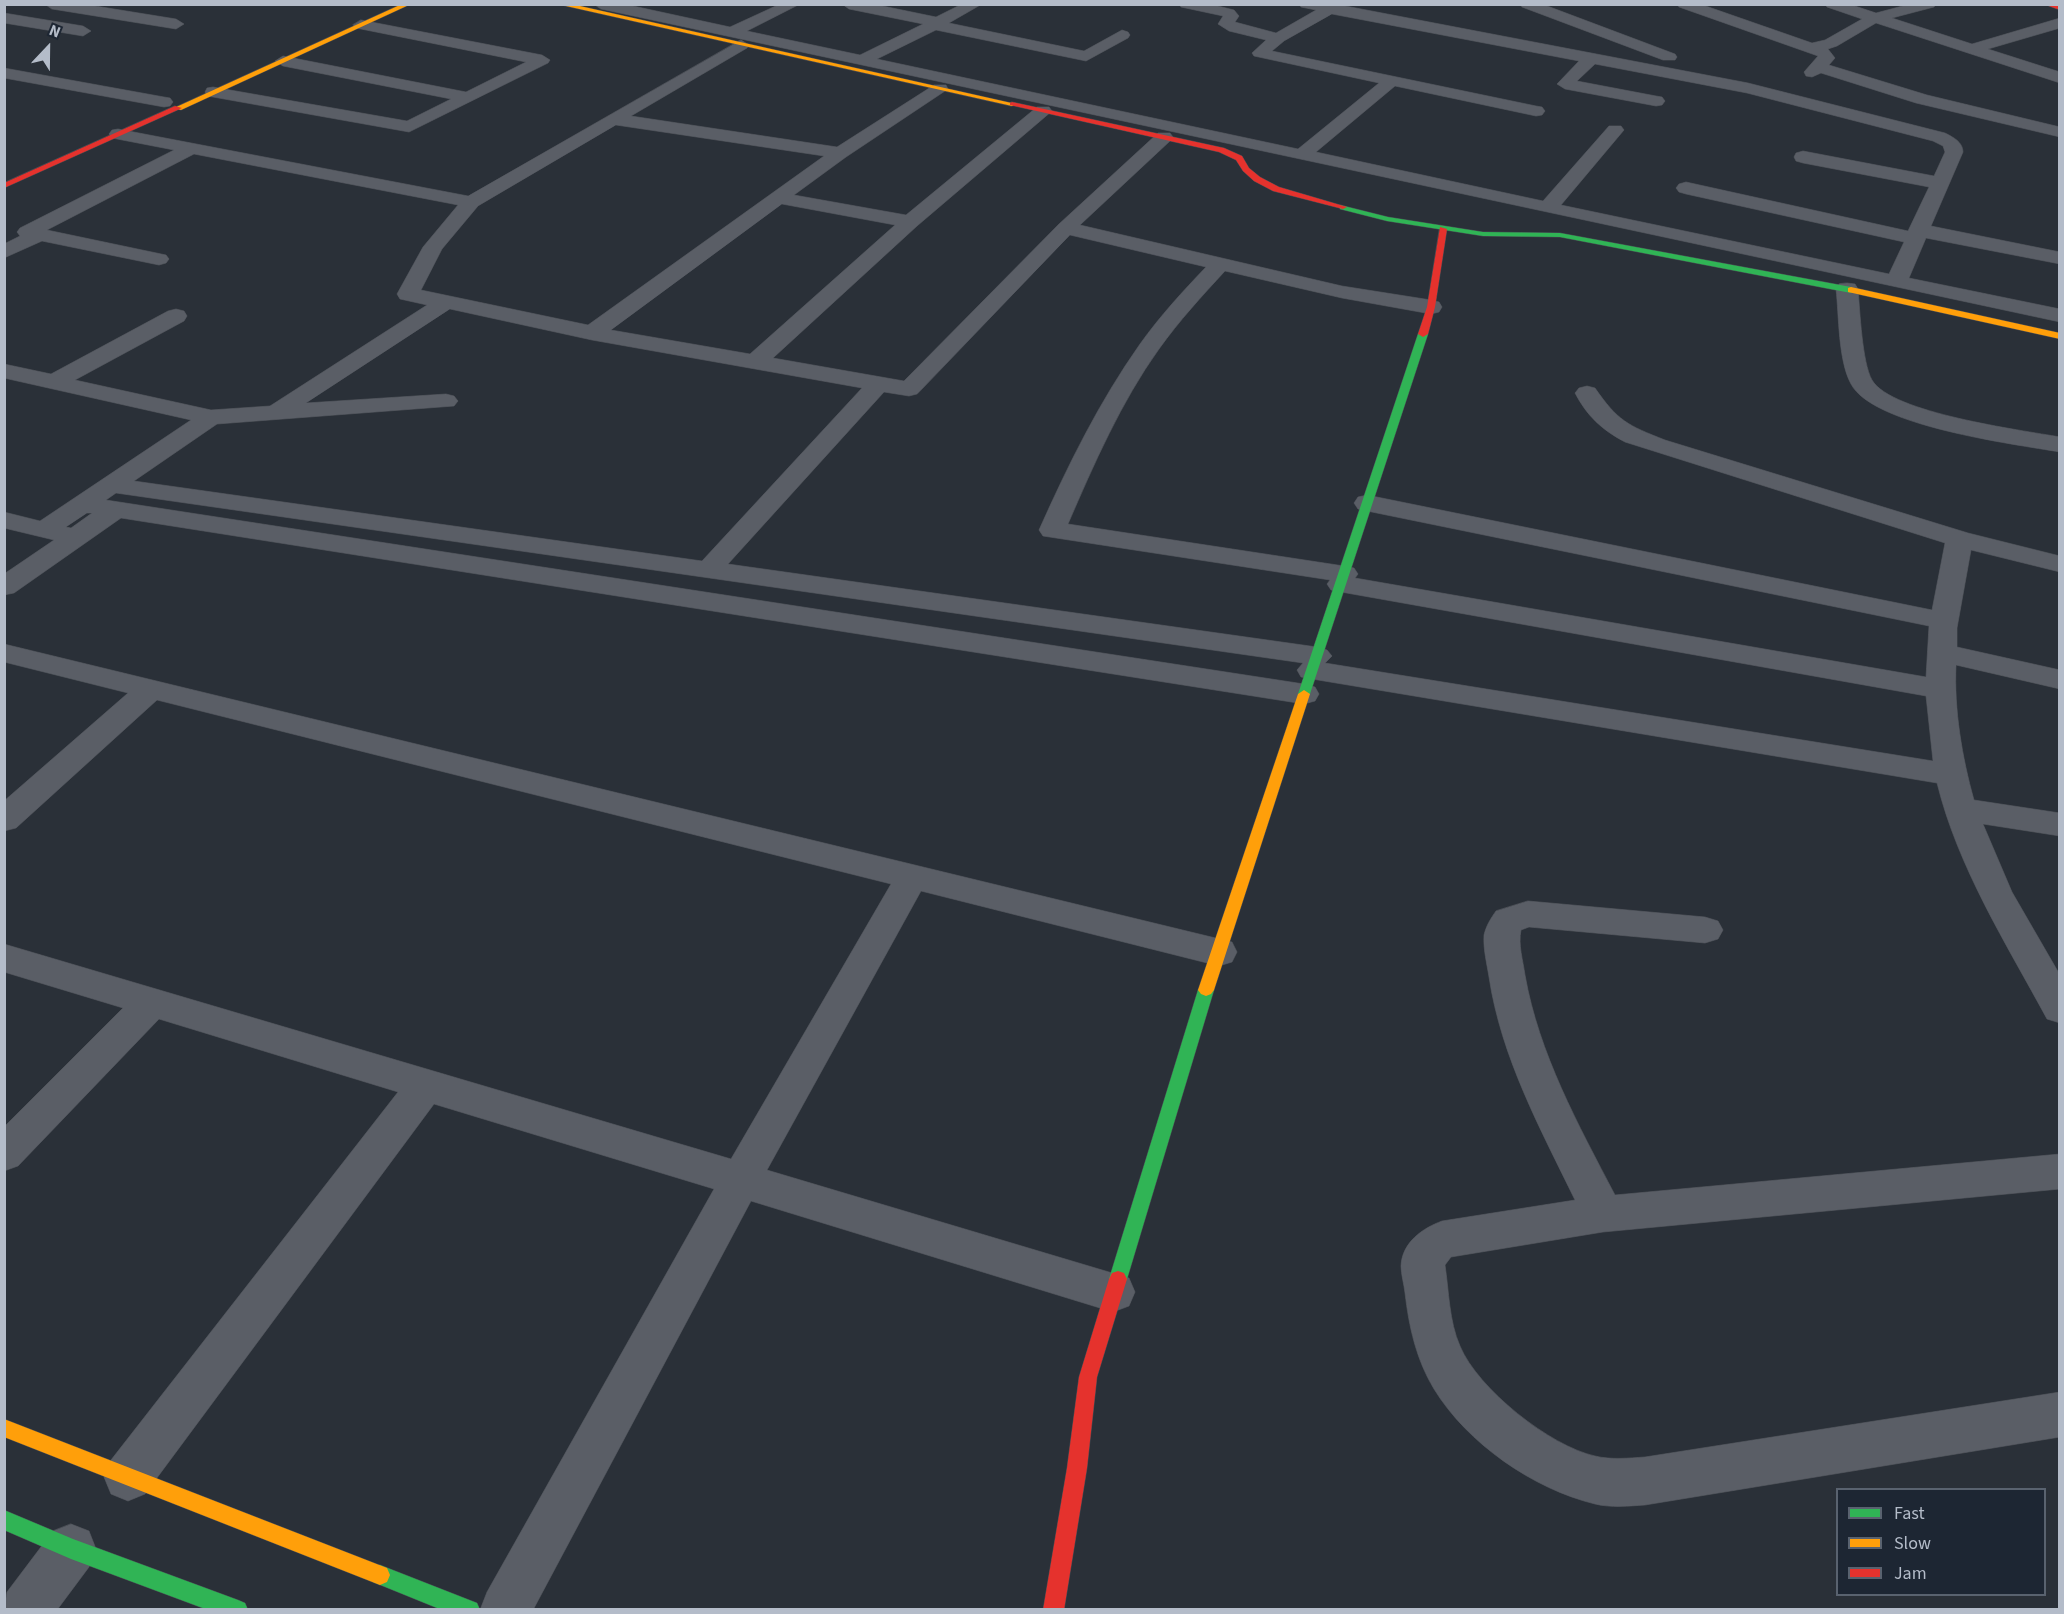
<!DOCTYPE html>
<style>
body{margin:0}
#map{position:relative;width:2064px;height:1614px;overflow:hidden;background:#2a3038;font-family:"Source Sans 3",sans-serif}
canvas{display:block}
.frame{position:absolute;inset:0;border:6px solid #b4bcc9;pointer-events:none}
.legend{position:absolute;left:1836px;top:1488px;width:210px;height:108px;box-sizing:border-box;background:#1d2633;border:2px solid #59626f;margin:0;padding:8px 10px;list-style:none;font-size:18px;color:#b4bcc9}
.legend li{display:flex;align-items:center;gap:12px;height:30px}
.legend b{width:30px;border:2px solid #59626f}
.north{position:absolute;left:18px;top:18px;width:60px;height:60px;-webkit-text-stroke:4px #1d2633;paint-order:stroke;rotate:22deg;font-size:16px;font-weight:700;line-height:24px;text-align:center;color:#b4bcc9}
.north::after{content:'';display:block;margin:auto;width:21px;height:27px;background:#b4bcc9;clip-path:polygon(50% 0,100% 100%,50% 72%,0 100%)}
</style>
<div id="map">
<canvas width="2064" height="1614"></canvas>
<div class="frame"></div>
<ul class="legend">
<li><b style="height:8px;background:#30b455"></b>Fast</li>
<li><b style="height:8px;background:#ff9f0a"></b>Slow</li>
<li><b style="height:8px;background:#e5322d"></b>Jam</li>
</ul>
<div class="north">N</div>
</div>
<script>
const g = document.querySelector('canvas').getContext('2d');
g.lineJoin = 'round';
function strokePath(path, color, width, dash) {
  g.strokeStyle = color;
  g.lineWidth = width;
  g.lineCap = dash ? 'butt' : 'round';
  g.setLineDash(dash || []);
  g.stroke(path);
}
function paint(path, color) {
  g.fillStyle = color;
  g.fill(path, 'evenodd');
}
const street = new Path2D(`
 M45 4H83L176 19 184 24 176 29 52 9Z
 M594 4H624L730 27 780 4H800L747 31 860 55 923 24 849 9 842 4H873L936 17 962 4H982L949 23 1084 51 1122 30 1128 32 1130 35 1128 38 1086 61 936 30 877 59 1298 149 1379 83 1254 56 1252 53 1266 40 1229 31 1218 24 1223 16 1181 7 1179 4H1210L1234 10 1239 16 1235 22 1276 33 1316 10 1301 7 1299 4H1335L1748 83 1945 133C1953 137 1963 142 1963 152L1931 226 2060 252V264L1926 238 1909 278 2060 309V322L601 9ZM1332 14 1579 61 1557 84 1565 89 1656 106 1662 105 1665 101 1662 97 1656 96 1577 81 1595 64 1747 93 1933 141 1943 146 1945 152 1934 176 1803 151 1796 153 1794 157 1796 161 1803 163 1929 187 1908 231 1686 182 1679 184 1676 188 1679 192 1686 194 1904 242 1889 274 1561 205 1624 130 1621 126H1609L1543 201 1316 152 1395 86 1536 116 1542 115 1545 111 1542 107 1536 106 1272 51 1284 41Z
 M1520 4H1542L1675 54 1677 57 1675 60H1663L1522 7Z
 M1677 4H1700L1812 43 1825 40 1862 19 1827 7 1825 4H1849L1876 13 1910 4H1936L1934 7 1892 18 1972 44 2060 18V28L1988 49 2060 72V83L1876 23 1837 46 1828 49 1835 58 1829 65 1927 95 2060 127V137L1916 103 1821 73 1812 77 1806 76 1804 72 1818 56 1679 7Z
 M4 13 83 26 91 31 83 36 4 23Z
 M361 20 542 55 550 60 548 63 409 132 213 97 207 96 205 92 207 88 213 87 407 121 451 99 283 66 275 61 283 56 466 92 526 62 356 28 353 25Z
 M741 40 749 45 747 48 631 116 837 147 934 85H946L948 89 846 157 794 195 906 215 1037 107H1049L1052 111 917 226 773 358 904 381 1059 224 1158 133H1170L1173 137 1170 141 1080 225 1342 286 1431 300 1439 302 1442 307 1439 312 1431 314 1342 298 1225 271C1202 296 1179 321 1159 349 1121 402 1094 464 1068 524L1344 566 1354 568 1358 574 1355 578 1926 677 1929 626 1367 511 1358 509 1354 503 1358 497 1367 495 1932 610 1945 543 1625 442C1602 430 1587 416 1575 393L1579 388 1587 386 1595 388C1618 421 1627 425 1665 440L1968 533 2060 556V572L1971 550 1957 628V647L2060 670V689L1956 665C1954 710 1962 757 1974 800L2060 813V836L1983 824 2012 892 2060 975V1023L2047 1019C2006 943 1958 868 1937 783L1312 679 1301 677 1297 670 1303 663 116 493 106 500 1304 684 1315 687 1319 694 1315 701 1304 704 121 518 14 593 4 595V574L54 540 4 528V512L40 521 191 420 4 378V364L51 374 168 311 176 309 184 311 187 316 184 321 75 380 211 410 270 406 427 305 400 299 397 294 423 247 458 205 194 154 47 230 166 255 169 259 166 263 159 265 42 241 4 258V244L20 236 17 232 20 228 174 150 112 138 109 134 112 130 118 129 468 196ZM616 125 824 156 588 325 421 290 442 249 478 206ZM782 204 895 225 750 354 611 330ZM1070 235 1206 267C1183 291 1160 316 1140 344 1099 402 1068 465 1039 530L1043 536 1330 580 1327 584 1331 590 1341 592 1926 696 1933 761 1325 663 1332 656 1327 650 1317 647 728 564 884 392 909 396 917 394ZM450 309 592 340 862 388 702 561 134 481 217 424 454 406 458 401 454 396 446 394 306 403ZM87 513H92L71 528 66 527Z
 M4 68 164 97 170 98 173 102 170 106 164 107 4 78Z
 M1847 283 1855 284 1858 289C1860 311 1862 362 1872 380 1891 413 2021 430 2060 437V452C2013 444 1873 426 1851 384 1838 360 1839 316 1836 289L1839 284Z
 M4 644 1232 942 1237 952 1232 962 1219 966 921 891 767 1170 1129 1278 1135 1292 1129 1306 1113 1312 751 1201 533 1610H480L487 1592 714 1189 434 1104 145 1494 128 1501 111 1494 104 1477 111 1460 398 1092 159 1019 18 1166 4 1171V1127L123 1008 4 972V944L731 1159 891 884 157 700 16 828 4 831V801L128 693 4 662Z
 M1528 901 1705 917 1718 921 1723 930 1718 939 1705 943 1529 927 1521 930C1518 945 1523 960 1525 975 1539 1054 1578 1124 1615 1195L2060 1154V1189L1603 1232 1451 1257 1445 1265C1449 1291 1449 1321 1460 1346 1478 1389 1550 1446 1595 1456 1611 1460 1629 1458 1645 1457L2060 1392V1437L1645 1505C1629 1506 1611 1508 1595 1504 1533 1489 1467 1443 1434 1389 1416 1359 1409 1327 1405 1293 1404 1284 1401 1274 1401 1266 1402 1242 1423 1228 1442 1221L1575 1200C1540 1128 1501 1057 1489 977 1487 964 1483 949 1484 935 1486 926 1491 918 1496 911Z
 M71 1524 89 1531 96 1549 89 1567 57 1610H4L7 1592 53 1531Z`);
const fast = new Path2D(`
 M1340 205 1388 217 1483 232 1560 233 1851 287 1855 290 1851 293 1560 237 1483 236 1387 221 1340 209Z
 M1423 331 1428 334 1310 694 1304 698 1300 697 1298 694 1418 334Z
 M1206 984 1211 986 1214 990 1127 1279 1124 1285 1118 1287 1112 1285 1109 1279 1198 990 1201 986Z
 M4 1510 73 1539 238 1600 245 1603 248 1610H208L71 1559 4 1530Z
 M380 1565 477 1603 480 1610H442L373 1582 370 1575 373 1568Z`);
const slow = new Path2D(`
 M402 4H411L181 110 174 108Z
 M557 4H571L1016 104 1012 106Z
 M1851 287 2060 333V339L1848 292V288Z
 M1304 690 1310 694 1214 990 1211 994 1206 996 1201 994 1198 990 1298 694Z
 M4 1419 387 1568 390 1575 387 1582 380 1585 4 1437Z`);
const jam = new Path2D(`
 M2045 4 2060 6V10L2046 5Z
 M1012 102 1224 148 1242 156 1249 168 1260 177 1279 187 1347 207 1343 209 1273 191 1254 181 1243 171 1236 160 1219 152 1010 105V103Z
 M175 106 182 108 4 188V183Z
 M1440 227 1447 229 1435 307 1428 334 1423 337 1418 334 1427 307Z
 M1118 1271 1124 1273 1127 1279 1097 1377 1087 1468 1064 1610H1043L1067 1468 1079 1377 1109 1279 1112 1273Z`);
strokePath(street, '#484c53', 1);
strokePath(fast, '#484c53', 1);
strokePath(slow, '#484c53', 1);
strokePath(jam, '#484c53', 1);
paint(street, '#5a5e66');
paint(fast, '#30b455');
paint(slow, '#ff9f0a');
paint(jam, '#e5322d');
</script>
